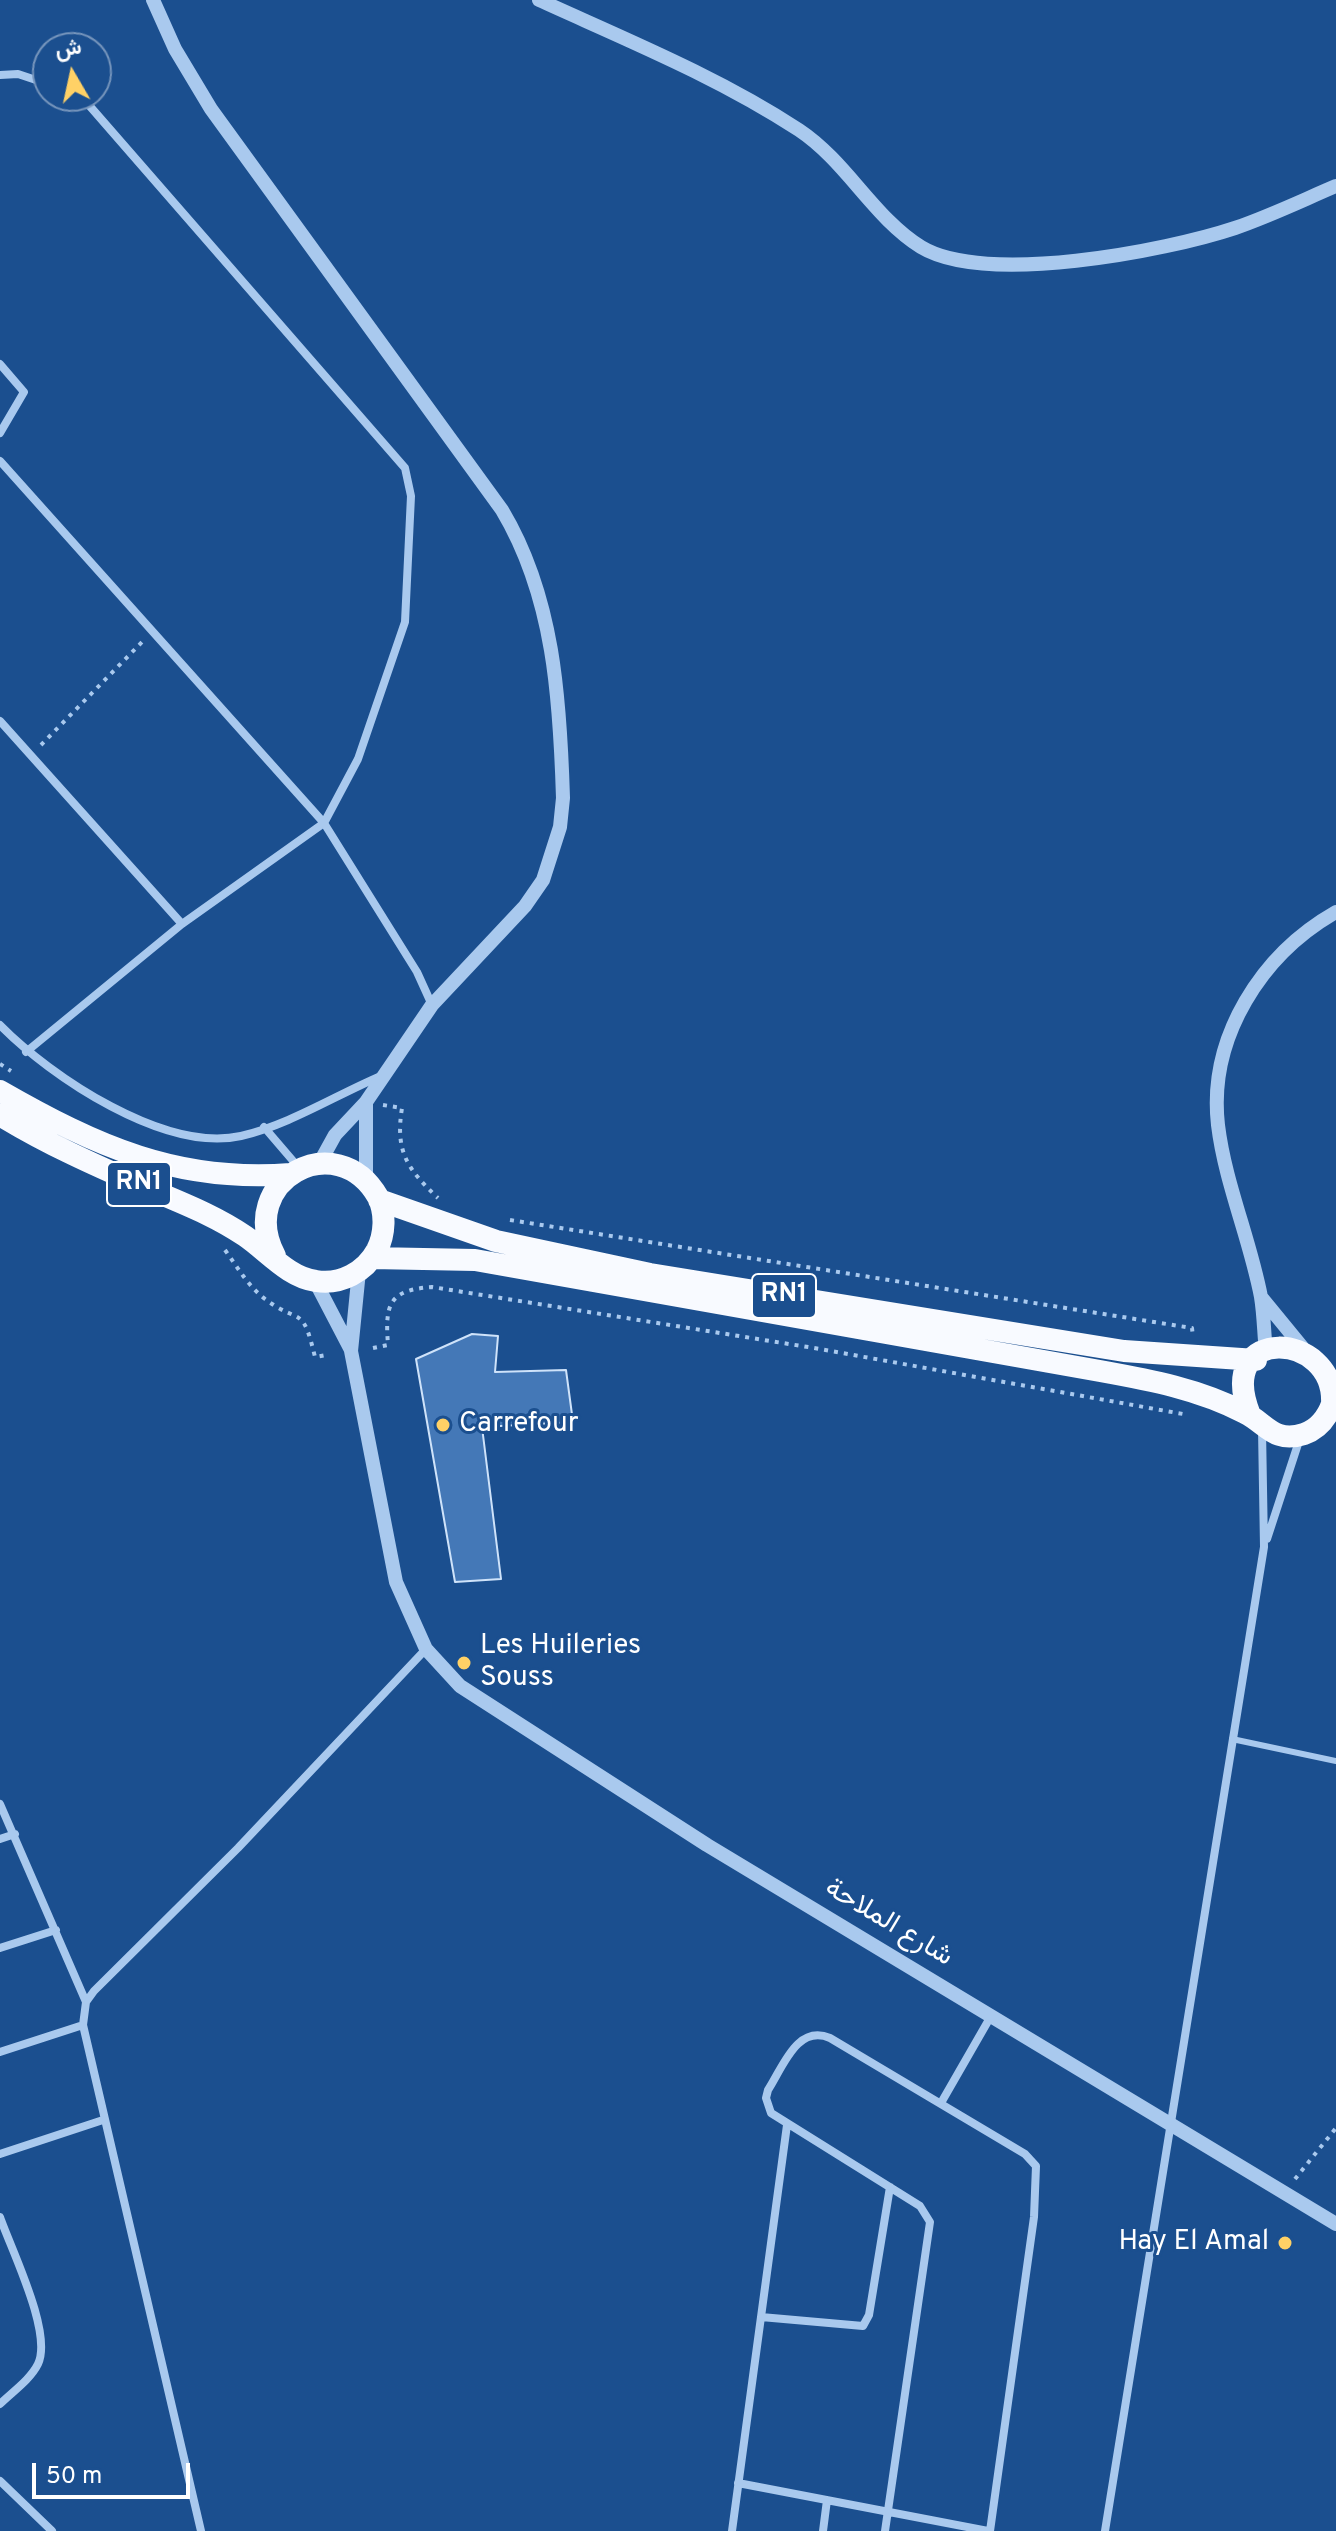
<!DOCTYPE html>
<meta charset="utf-8">
<style>
body{margin:0}
#map{position:relative;width:1336px;height:2531px;overflow:hidden;background:#1b4f8f;font-family:Overpass,Vazirmatn,sans-serif}
canvas{display:block}
.north{position:absolute;left:32px;top:32px;width:80px;height:80px;box-sizing:border-box;background:#1b4f8f;border:2px solid #7695bc;border-radius:50%;rotate:351deg;font-size:22px;font-weight:700;line-height:32px;text-align:center;color:#fff}
.north::after{content:'';display:block;margin:auto;width:28px;height:36px;background:#ffd166;clip-path:polygon(50% 0,100% 100%,50% 72%,0 100%)}
.scale{position:absolute;left:32px;top:2463px;width:158px;height:36px;box-sizing:border-box;border:4px solid #fff;border-top:0;padding-left:10px;font-size:24px;line-height:28px;white-space:nowrap;color:#fff;-webkit-text-stroke:6px #1b4f8f;paint-order:stroke}
</style>
<div id="map">
<canvas width="1336" height="2531"></canvas>
<div class="north">ش</div>
<div class="scale">50 m</div>
</div>
<script>
const g = document.querySelector('canvas').getContext('2d');
g.lineJoin = 'round';
function paint(path, color) {
  g.fillStyle = color;
  g.fill(path, 'evenodd');
}
function strokePath(path, color, width, dash) {
  g.strokeStyle = color;
  g.lineWidth = width;
  g.lineCap = dash ? 'butt' : 'round';
  g.setLineDash(dash || []);
  g.stroke(path);
}
function write(font, color, halo, rows, align = 'center') {
  g.font = font + ' Overpass,Vazirmatn,sans-serif';
  g.lineWidth = 6;
  g.setLineDash([]);
  g.textBaseline = 'middle';
  g.strokeStyle = halo;
  g.fillStyle = color;
  for (const [text, x, y, turn = 0] of rows) {
    g.save();
    g.translate(x, y);
    g.rotate((+turn || 0) * Math.PI / 180);
    g.textAlign = isNaN(turn) ? turn : align;
    if (halo) g.strokeText(text, 0, 0);
    g.fillText(text, 0, 0);
    g.restore();
  }
}
const building = new Path2D(`
 M472 1334 498 1336 495 1372 566 1370 573 1422 482 1427 501 1579 455 1582 416 1359Z`);
paint(building, '#4478b7');
strokePath(building, '#cfe3fa', 2);
strokePath(new Path2D(`
 M41 745 144 640
 M0 1064 11 1071
 M383 1105 402 1108C395 1151 407 1169 438 1198
 M510 1220 1192 1328 1193 1337
 M225 1250C238 1268 248 1286 265 1299 301 1326 302 1303 315 1357L326 1355
 M373 1348 388 1345C385 1305 388 1290 432 1287L814 1348 1183 1414 1184 1412
 M1295 2179 1336 2128`), '#a9c9ee', 4, [4, 6]);
strokePath(new Path2D(`
 M1232 1739 1336 1761`), '#a9c9ee', 6);
strokePath(new Path2D(`
 M0 75 18 74 48 84
 M0 364 24 392 0 433
 M0 461 324 823 417 972 432 1005
 M0 721 182 924
 M0 1025C51 1077 165 1153 241 1136 289 1125 336 1095 381 1076
 M26 1052 182 924 324 823 358 759 405 622 411 496 405 468 81 96
 M264 1127 300 1169
 M1267 1539 1300 1438
 M0 1804 86 2002
 M0 1839 15 1834
 M0 1948 56 1930
 M0 2052 83 2025
 M941 2103 991 2016
 M0 2154 103 2120
 M0 2217C11 2249 53 2333 38 2364 30 2380 12 2392 0 2404
 M761 2317 863 2326 869 2315 890 2187
 M0 2481 52 2531
 M738 2483 988 2531
 M201 2531 83 2025 86 2002 94 1991 238 1848 426 1649
 M732 2531 787 2125
 M823 2531 827 2500
 M885 2531 930 2222 920 2206 771 2113 766 2098 768 2090C783 2067 797 2024 830 2038L1025 2154 1036 2166 1034 2217 990 2531
 M1105 2531 1264 1547 1262 1429`), '#a9c9ee', 8);
strokePath(new Path2D(`
 M153 0 175 49 211 109 502 510C554 597 560 699 563 798L560 827 543 880 525 906 432 1005 366 1102 335 1135 319 1164
 M539 0C627 40 718 77 799 130 847 162 873 217 921 247 985 286 1166 251 1235 228 1270 216 1303 200 1336 186
 M366 1181V1102
 M359 1271 351 1351 396 1582 426 1649 460 1686 707 1845 1336 2224
 M315 1281 351 1350
 M1261 1297 1302 1347
 M1266 1352C1264 1334 1264 1315 1261 1297 1250 1239 1225 1183 1218 1125 1208 1037 1262 954 1336 912`), '#a9c9ee', 14);
strokePath(new Path2D(`
 M0 1091C96 1146 177 1183 291 1174
 M0 1115C47 1144 97 1166 147 1188 182 1203 214 1215 245 1236 267 1251 289 1278 316 1281 341 1285 365 1272 377 1250 385 1234 386 1213 378 1197 337 1125 235 1181 275 1256
 M379 1200 496 1241 650 1274 1124 1351 1256 1360
 M372 1258 475 1260 1100 1371C1150 1380 1199 1389 1245 1413 1266 1423 1274 1444 1304 1434 1318 1429 1327 1418 1332 1404 1336 1331 1213 1323 1250 1415`), '#f8faff', 22);
for (const [x, y, r, color] of [
 [443,1425,8,"#ffd166"],
 [464,1663,8,"#ffd166"],
 [1285,2243,8,"#ffd166"]
]) {
  const dot = new Path2D();
  dot.arc(x, y, r, 0, 2 * Math.PI);
  g.fillStyle = color;
  g.fill(dot);
  strokePath(dot, '#1b4f8f', 3);
}
for (const [x, y, w] of [
 [139,1184,64],
 [784,1296,64]
]) {
  const box = new Path2D();
  box.roundRect(x - w / 2, y - 22, w, 44, 6);
  g.fillStyle = '#1b4f8f';
  g.fill(box);
  strokePath(box, '#fff', 2);
}
write('bold 26px', '#fff', null, [
 ["RN1",139,1184],
 ["RN1",784,1296]
]);
write('28px', '#fff', '#1b4f8f', [
 ["Carrefour",459,1425],
 ["Les Huileries",480,1647],
 ["Souss",480,1679],
 ["Hay El Amal",1269,2243,"right"]
], 'left');
write('28px', '#fff', '#1b4f8f', [
 ["شارع الملاحة",888,1924,31]
]);
</script>
